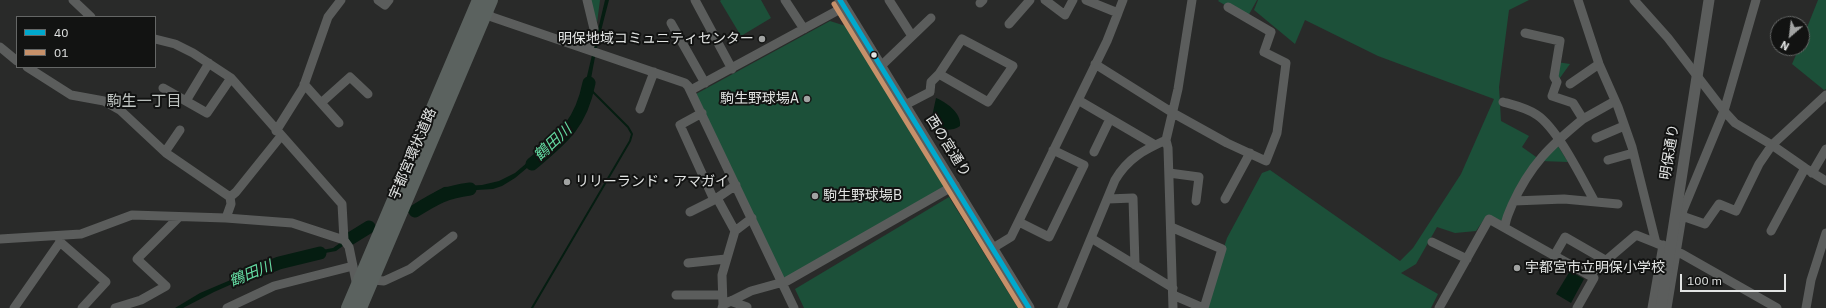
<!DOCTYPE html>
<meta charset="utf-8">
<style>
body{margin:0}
#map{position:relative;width:1826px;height:308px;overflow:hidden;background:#292a29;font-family:"IBM Plex Sans",sans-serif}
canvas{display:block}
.legend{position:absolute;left:16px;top:16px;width:140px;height:52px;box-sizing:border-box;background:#121312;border:1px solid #656766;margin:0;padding:5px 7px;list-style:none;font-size:12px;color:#e2e4e3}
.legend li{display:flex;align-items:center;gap:8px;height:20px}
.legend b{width:20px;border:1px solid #656766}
.north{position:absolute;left:1770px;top:16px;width:40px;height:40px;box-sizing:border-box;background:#121312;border:1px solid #656766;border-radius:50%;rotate:208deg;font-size:11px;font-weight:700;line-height:16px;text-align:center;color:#e2e4e3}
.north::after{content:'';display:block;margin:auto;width:14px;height:18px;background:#a1a3a2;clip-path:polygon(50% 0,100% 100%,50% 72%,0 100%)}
.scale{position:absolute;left:1680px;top:274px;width:106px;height:18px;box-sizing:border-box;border:2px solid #e2e4e3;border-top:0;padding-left:5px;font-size:12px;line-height:14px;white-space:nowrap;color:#e2e4e3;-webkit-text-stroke:3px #121312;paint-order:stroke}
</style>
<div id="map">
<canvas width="1826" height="308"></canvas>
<ul class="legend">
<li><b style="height:5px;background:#00a9ce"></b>40</li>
<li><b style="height:5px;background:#c7916a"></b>01</li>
</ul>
<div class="north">N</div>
<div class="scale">100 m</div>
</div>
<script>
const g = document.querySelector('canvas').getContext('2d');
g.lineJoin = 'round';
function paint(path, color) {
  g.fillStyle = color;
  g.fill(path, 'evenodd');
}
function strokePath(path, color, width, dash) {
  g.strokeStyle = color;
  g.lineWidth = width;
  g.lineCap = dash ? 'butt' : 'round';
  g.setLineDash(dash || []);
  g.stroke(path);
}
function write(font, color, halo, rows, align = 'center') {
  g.font = font + ' "IBM Plex Sans","Noto Sans JP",sans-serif';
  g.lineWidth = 4;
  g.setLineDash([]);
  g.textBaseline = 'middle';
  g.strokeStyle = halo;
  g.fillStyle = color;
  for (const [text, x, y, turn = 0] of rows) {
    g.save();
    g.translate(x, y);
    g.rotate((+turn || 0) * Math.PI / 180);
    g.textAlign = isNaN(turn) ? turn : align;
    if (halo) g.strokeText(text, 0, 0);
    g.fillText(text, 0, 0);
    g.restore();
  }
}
paint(new Path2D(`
 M590 0H600L597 23Z
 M721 0H761L771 18 741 36 720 1Z
 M1219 0H1257L1247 18 1218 1Z
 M1258 0H1529L1509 10 1499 87 1501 121 1529 136 1522 147 1539 159 1505 222 1487 215 1476 231 1455 233 1437 227 1416 264 1401 273 1438 294 1431 308H1204L1227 238 1262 173 1270 170 1400 261 1413 248 1461 174 1494 99 1378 56 1305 20 1295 44 1254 10Z
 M1818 0H1826V89L1824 90 1792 64 1799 48H1802V40Z
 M830 21 852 28 949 185 784 280 696 94Z
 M1557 62 1570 64 1557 82Z
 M1558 146 1568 162 1540 161Z
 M949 197 1018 308H804L795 289Z`), '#1c5039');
paint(new Path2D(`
 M605 0H609C604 19 599 38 595 57 590 83 587 112 569 133L515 178 502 186 493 189 444 192 418 210 408 213 409 209 422 204 435 192 444 187 482 185 499 181 515 173 569 127 579 110Z
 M936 98C946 102 962 113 960 126 952 132 939 130 930 126Z
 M368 223 370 226 336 251 286 260 214 292 183 308H175L200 293 280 259 295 255 333 248Z
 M1570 271 1584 279 1571 303 1556 294Z`), '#051d11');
strokePath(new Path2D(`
 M532 308 630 141 632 134 628 127 588 87`), '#051d11', 2);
strokePath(new Path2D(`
 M532 164C563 138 581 124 589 83
 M415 211C436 198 446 192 470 189
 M348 240 369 227
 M264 269 279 263 320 253`), '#051d11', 13);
strokePath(new Path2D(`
 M73 0 91 17
 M378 0 385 5 389 0
 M587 0 594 29 589 50
 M695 0 732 69
 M785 0 804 29
 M889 0 912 36
 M1045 0 1065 15 1073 0
 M1578 0 1599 64 1618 107 1632 147 1656 243 1682 254 1777 308
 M1634 0 1668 38 1724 111 1735 123 1772 145 1805 168 1826 181
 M980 3 983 0
 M483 9 492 17 685 83 688 86 794 308
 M1118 13 1123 0
 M671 23 705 83
 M1009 24 1030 0
 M1525 33 1560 41 1554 77 1557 82 1552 96 1573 103 1583 119 1615 101
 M155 39 175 44 193 53 231 78 342 204 344 240 349 247 357 286
 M0 47 17 61
 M1095 64 1173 113 1227 143 1266 161 1277 133 1286 63 1264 52 1271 32 1228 7
 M881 66 931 18
 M27 67 71 95 104 101 120 110 166 153 230 197 231 204 226 218
 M304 84 339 123
 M1570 84 1599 64
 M163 88 207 113 231 78
 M691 90 844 7
 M1078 100 1155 145
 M186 101 209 63
 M1503 102C1514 105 1527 108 1537 115 1558 129 1582 179 1595 202
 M321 103 350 77 368 94
 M905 105 930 92 931 82 939 74 988 102 1013 66 962 39 939 74
 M640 109 654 72
 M702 113 680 125 714 200
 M276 131 303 88 328 17 341 0
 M1596 138 1624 126
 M165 152 180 130
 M1094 152 1110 119
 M1608 160 1633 153
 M1169 173 1199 177 1196 201
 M1812 173 1826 149
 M230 197 236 192 281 136
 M717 198 735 231
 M1108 199 1133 198 1135 265
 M1225 199 1250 153
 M1514 201 1564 199 1618 204
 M690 212 714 200 736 185
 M1682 216 1705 224 1719 204 1736 211 1759 164 1772 145 1826 95
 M1019 222 1049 237 1084 165 1053 150
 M1171 227 1222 249 1204 308
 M1505 228C1505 219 1509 213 1512 205 1530 165 1550 146 1583 119
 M1771 231 1805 168
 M59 236 60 242 106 282 82 308
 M1091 238 1173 288
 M0 239 81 234 132 215 226 218 292 223 344 240
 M1432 242 1467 259
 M993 248 1011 237 1107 41 1118 13 1086 0
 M1554 256 1565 237 1605 260
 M688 263 726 259
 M1589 275 1636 235 1656 243
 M373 280 384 281 410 269 453 236
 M676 295H722
 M1173 295 1203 308
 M730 301 747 307
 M723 305 722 275 735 231 752 218
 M14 308 60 242
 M115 308 141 300 166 286 137 259 179 217
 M227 308 274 286 353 266
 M722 308 723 305 751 291 787 281 955 185
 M1062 308 1115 180C1128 158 1144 150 1166 140
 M1173 308 1168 148 1166 140 1178 89 1192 0
 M1439 308 1489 219 1594 278 1577 308
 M1652 308 1663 245
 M1667 308 1683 210 1724 111 1756 0
 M1806 308 1811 280 1826 233`), '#5b5d5c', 9);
strokePath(new Path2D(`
 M840 0 1029 308
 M1661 308 1709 0`), '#5b5d5c', 11);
strokePath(new Path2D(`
 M348 308 479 0
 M360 308 491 0`), '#5b625f', 14);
strokePath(new Path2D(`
 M840 0 1029 308`), '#00a9ce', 5);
strokePath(new Path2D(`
 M834 4 1021 308`), '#c7916a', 5);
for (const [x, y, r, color] of [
 [762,39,4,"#a1a3a2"],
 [874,55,3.5,"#e2e4e3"],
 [807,99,4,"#a1a3a2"],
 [567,182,4,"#a1a3a2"],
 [815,196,4,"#a1a3a2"],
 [1517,268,4,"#a1a3a2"]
]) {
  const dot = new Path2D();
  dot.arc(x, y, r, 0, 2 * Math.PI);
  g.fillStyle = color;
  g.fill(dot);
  strokePath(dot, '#121312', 1.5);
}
write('14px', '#e2e4e3', '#121312', [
 ["明保地域コミュニティセンター",754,39,"right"],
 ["駒生野球場A",799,99,"right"],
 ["リリーランド・アマガイ",575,182],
 ["駒生野球場B",823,196],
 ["宇都宮市立明保小学校",1525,268]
], 'left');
write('14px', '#e2e4e3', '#121312', [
 ["西の宮通り",948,146,58],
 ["明保通り",1670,152,-81],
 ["宇都宮環状道路",413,154,-67]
]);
write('15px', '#c1c6c3', '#121312', [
 ["駒生一丁目",144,102]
]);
write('italic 15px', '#64dba2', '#121312', [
 ["鶴田川",553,143,-43],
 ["鶴田川",251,274,-22]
]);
</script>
